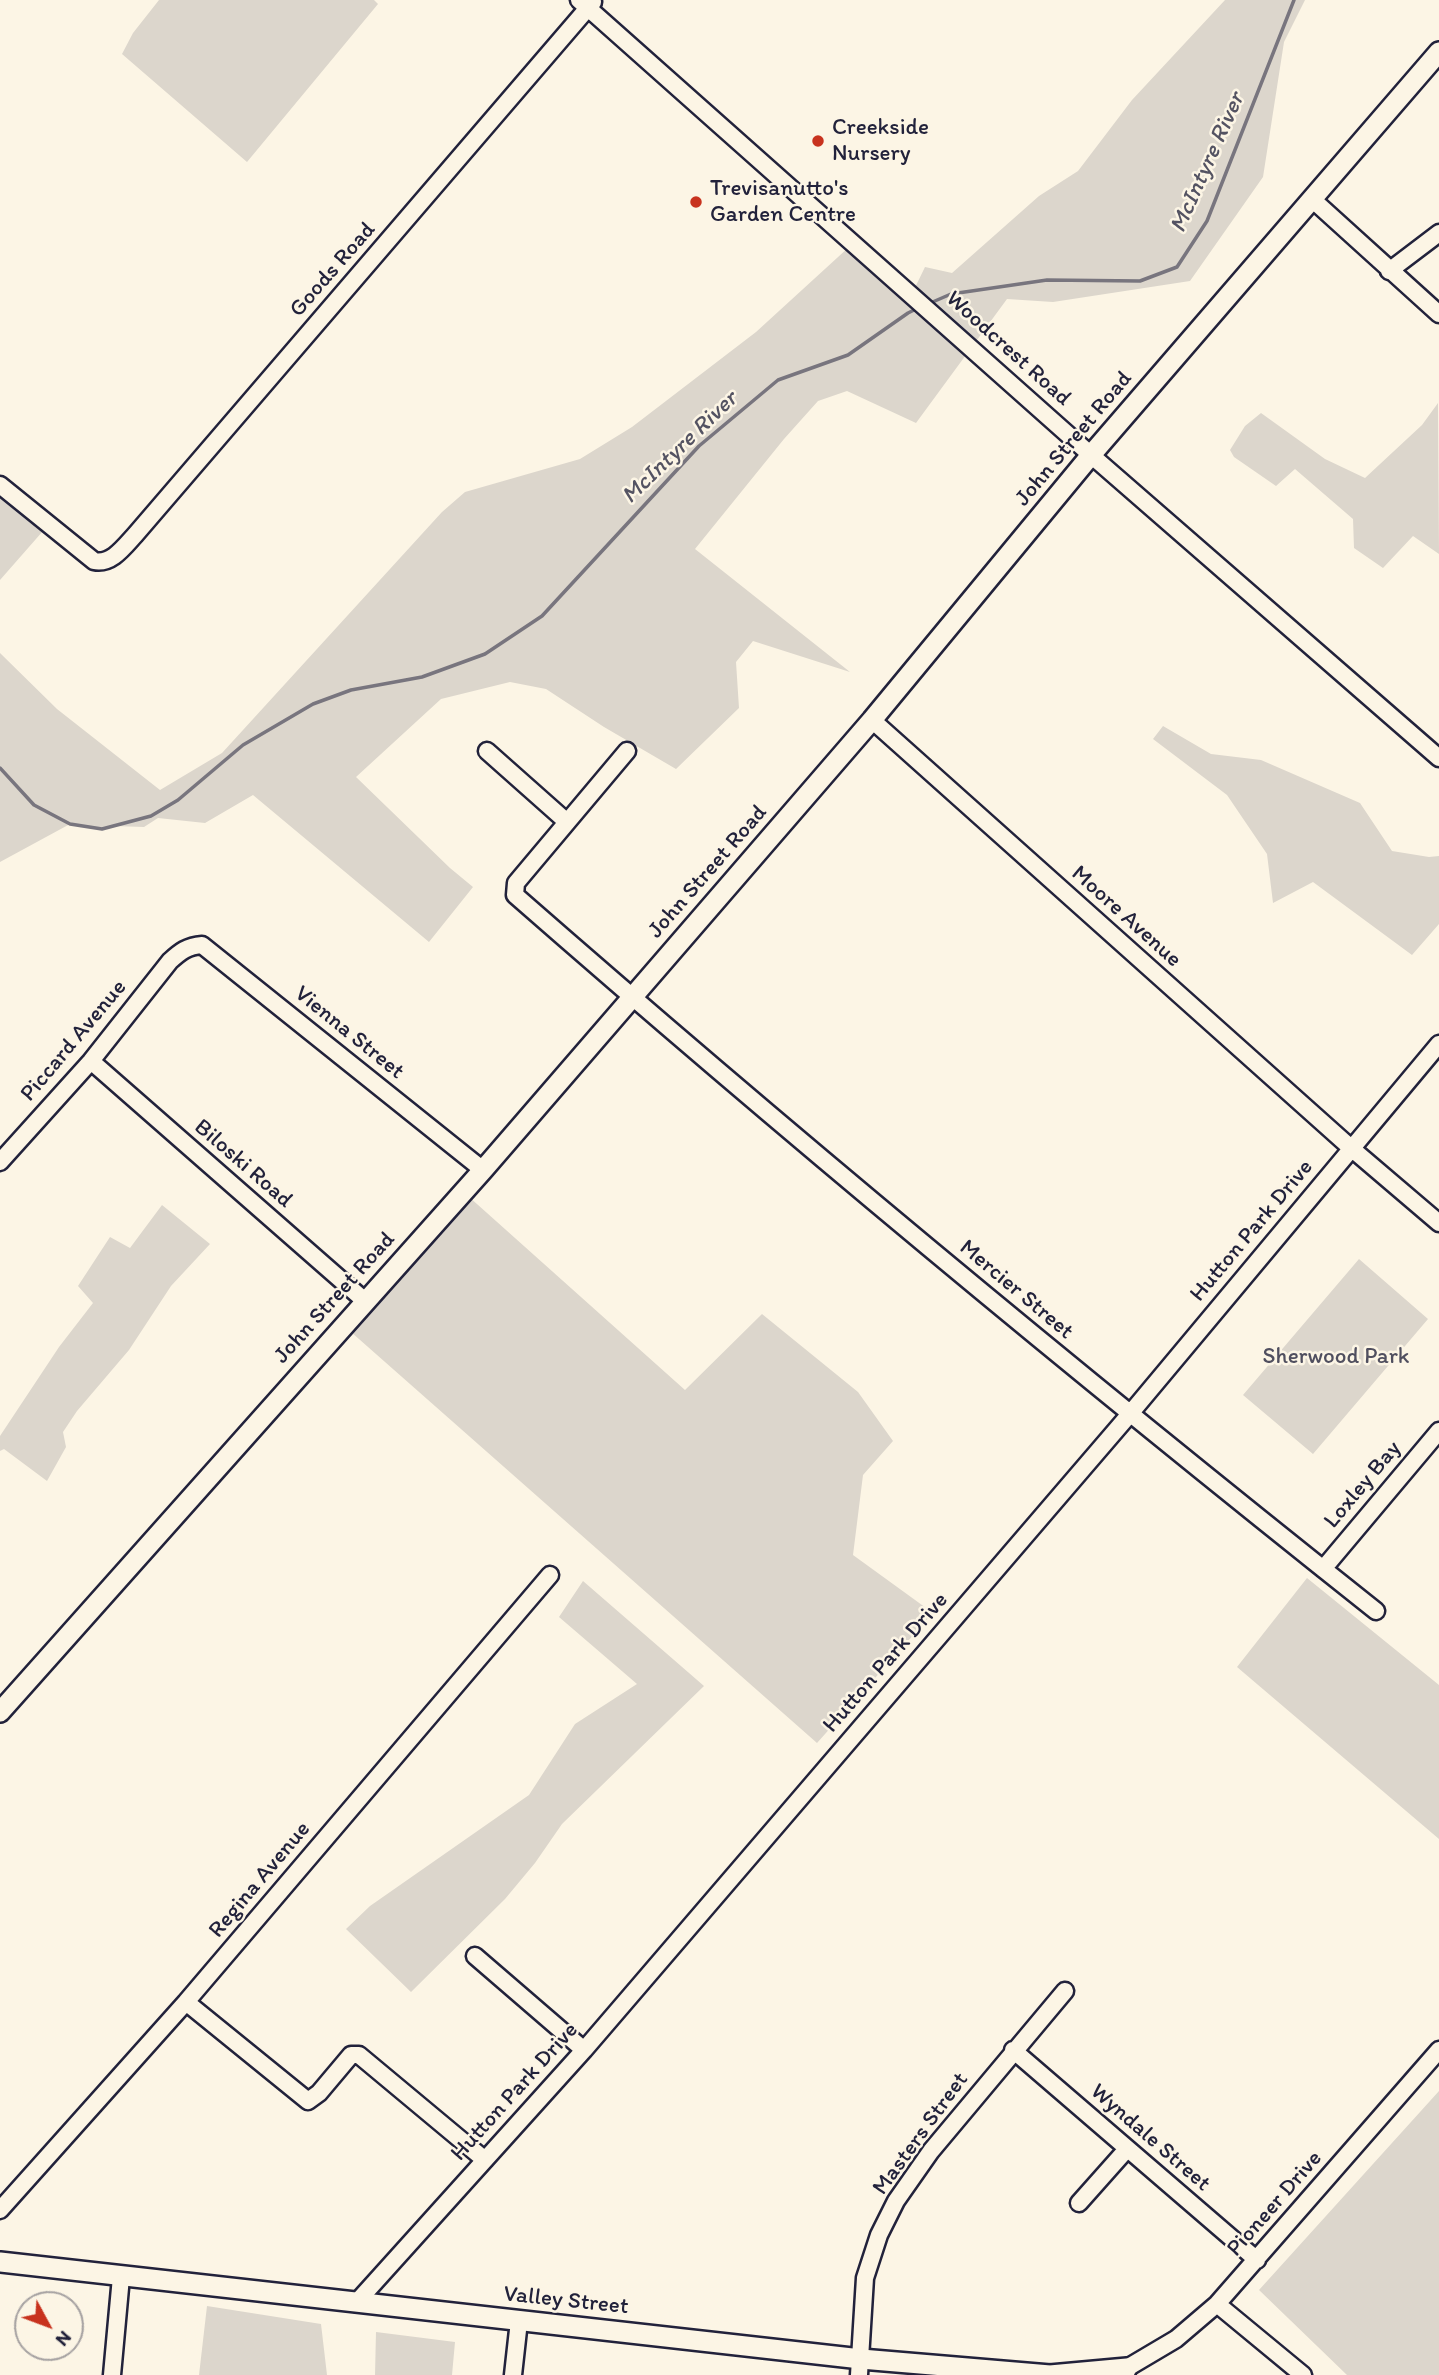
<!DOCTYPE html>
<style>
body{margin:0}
#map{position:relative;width:1439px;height:2375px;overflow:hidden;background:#fcf5e5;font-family:Itim,sans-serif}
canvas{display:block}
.north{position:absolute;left:14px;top:2291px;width:70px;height:70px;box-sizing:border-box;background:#fcf5e5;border:2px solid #a5a1a1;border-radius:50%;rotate:131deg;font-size:19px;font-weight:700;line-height:28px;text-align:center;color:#22223b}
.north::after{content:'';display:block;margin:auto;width:24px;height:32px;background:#c8321e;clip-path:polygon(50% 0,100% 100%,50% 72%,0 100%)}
</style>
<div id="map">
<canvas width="1439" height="2375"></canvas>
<div class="north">N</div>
</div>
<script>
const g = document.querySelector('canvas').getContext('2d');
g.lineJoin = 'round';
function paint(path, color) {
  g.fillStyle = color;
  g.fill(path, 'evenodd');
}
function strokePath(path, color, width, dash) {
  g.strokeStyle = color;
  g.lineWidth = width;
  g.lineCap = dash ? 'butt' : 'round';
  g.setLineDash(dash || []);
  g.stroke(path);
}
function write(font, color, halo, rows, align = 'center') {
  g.font = font + ' Itim,sans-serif';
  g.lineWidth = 5;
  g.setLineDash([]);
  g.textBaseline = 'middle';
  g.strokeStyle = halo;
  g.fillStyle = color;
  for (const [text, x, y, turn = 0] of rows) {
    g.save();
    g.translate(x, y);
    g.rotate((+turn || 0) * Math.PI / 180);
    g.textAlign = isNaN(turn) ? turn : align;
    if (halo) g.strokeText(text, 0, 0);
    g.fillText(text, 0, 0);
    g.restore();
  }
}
paint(new Path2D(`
 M159 0H374L378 4 247 162 122 54 133 33Z
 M1225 0H1305L1284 42 1263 177 1190 281 1053 302 1007 299 916 423 847 391 818 401 784 439 695 549 850 672 753 641 736 662 739 708 676 769 604 727 546 689 510 682 441 699 356 777 450 868 473 887 429 942 253 795 205 823 158 818 144 827 114 826 102 829 70 824 0 862V653L57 709 160 790 222 753 442 512 465 492 580 459 632 427 756 332 849 247 908 302 925 267 952 273 1039 196 1078 171 1132 100Z
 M1438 403 1439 554 1413 536 1383 568 1354 548 1353 519 1295 469 1276 486 1234 457 1230 450 1245 426 1261 413 1325 459 1365 478 1422 425Z
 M0 495 43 531 0 580Z
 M1163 726 1211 754 1261 760 1360 803 1392 851 1429 857 1439 856V924L1412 955 1313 882 1273 903 1267 854 1227 795 1153 739Z
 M468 1196 685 1390 762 1314 858 1392 893 1441 863 1475 853 1555 933 1613 817 1743 351 1332Z
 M162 1205 210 1244 171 1286 129 1350 77 1411 63 1432 66 1447 47 1481 4 1449 0 1451V1436L59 1347 93 1303 78 1286 110 1237 130 1248Z
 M1359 1259 1428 1319 1313 1454 1243 1395Z
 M1307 1578 1439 1685V1839L1237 1667Z
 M583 1581 704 1686 562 1824 535 1863 505 1899 411 1992 346 1929 370 1906 529 1795 575 1724 637 1684 559 1617Z
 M1439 2091V2375H1347L1259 2290Z
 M207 2306 321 2324 327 2375H199Z
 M376 2332 455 2342 452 2375H375Z`), '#dcd6cc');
strokePath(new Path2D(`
 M928 304 951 294 1047 280 1140 281 1177 267 1207 221 1294 0
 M0 768 34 805 70 824 102 829 151 816 178 800 243 745 313 704 351 690 422 677 485 654 542 616 699 446 778 380 848 355 908 313 918 308`), '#78757e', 3.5);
const minor = new Path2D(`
 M579 0 1091 455 1439 758
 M1312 199 1439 314
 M1389 271 1439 233
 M0 485 94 561C111 565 124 547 135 535L593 2
 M872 720 1351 1148 1439 1223
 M487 751 567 822
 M627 751 516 883 515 895C796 1141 1084 1379 1376 1611
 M91 1061 365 1301
 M0 1162 91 1061 170 961C180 952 187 946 202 945L483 1170
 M1323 1569 1439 1431
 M475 1956 584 2050
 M186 2002 308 2101 319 2093 351 2055H359L485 2160
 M1013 2050 1257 2260
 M1079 2203 1127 2149
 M0 2210 186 2002 550 1575
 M356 2303 584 2050 1129 1415 1439 1044
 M1217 2304 1303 2375
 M112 2375 121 2277
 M513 2375 519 2321
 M859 2375 865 2278 879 2235 896 2201 931 2151 1065 1991
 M1126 2375 1127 2368 1176 2339 1217 2304 1439 2050`);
const major = new Path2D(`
 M0 1712 483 1170 872 720 1091 455 1439 52
 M0 2262 861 2359 1050 2375 1127 2368`);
strokePath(minor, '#22223b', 21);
strokePath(major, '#22223b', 24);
strokePath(minor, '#fcf5e5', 16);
strokePath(major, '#fcf5e5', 19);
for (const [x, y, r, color] of [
 [818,141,7,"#c8321e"],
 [696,202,7,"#c8321e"]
]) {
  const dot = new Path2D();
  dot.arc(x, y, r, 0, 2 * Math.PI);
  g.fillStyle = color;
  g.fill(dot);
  strokePath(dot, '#fcf5e5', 2.5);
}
write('23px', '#22223b', '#fcf5e5', [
 ["Creekside",832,128],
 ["Nursery",832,154],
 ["Trevisanutto's",710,189],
 ["Garden Centre",710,215]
], 'left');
write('23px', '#22223b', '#fcf5e5', [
 ["Goods Road",333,270,-49],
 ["Woodcrest Road",1008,349,42],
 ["John Street Road",1074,439,-50],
 ["John Street Road",708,872,-49],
 ["Moore Avenue",1126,917,42],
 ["Vienna Street",349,1033,39],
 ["Piccard Avenue",74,1041,-50],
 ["Biloski Road",243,1164,41],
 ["Hutton Park Drive",1252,1231,-50],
 ["Mercier Street",1016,1290,40],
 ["John Street Road",335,1298,-48],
 ["Loxley Bay",1363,1485,-50],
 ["Hutton Park Drive",886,1663,-49],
 ["Regina Avenue",260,1880,-50],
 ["Hutton Park Drive",515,2092,-48],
 ["Masters Street",921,2134,-54],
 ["Wyndale Street",1150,2138,41],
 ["Pioneer Drive",1275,2204,-49],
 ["Valley Street",566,2301,6]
]);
write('23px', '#504f5f', '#fcf5e5', [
 ["Sherwood Park",1336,1357]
]);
write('italic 24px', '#545362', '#fcf5e5', [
 ["McIntyre River",1208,163,-66],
 ["McIntyre River",680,448,-44]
]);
</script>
